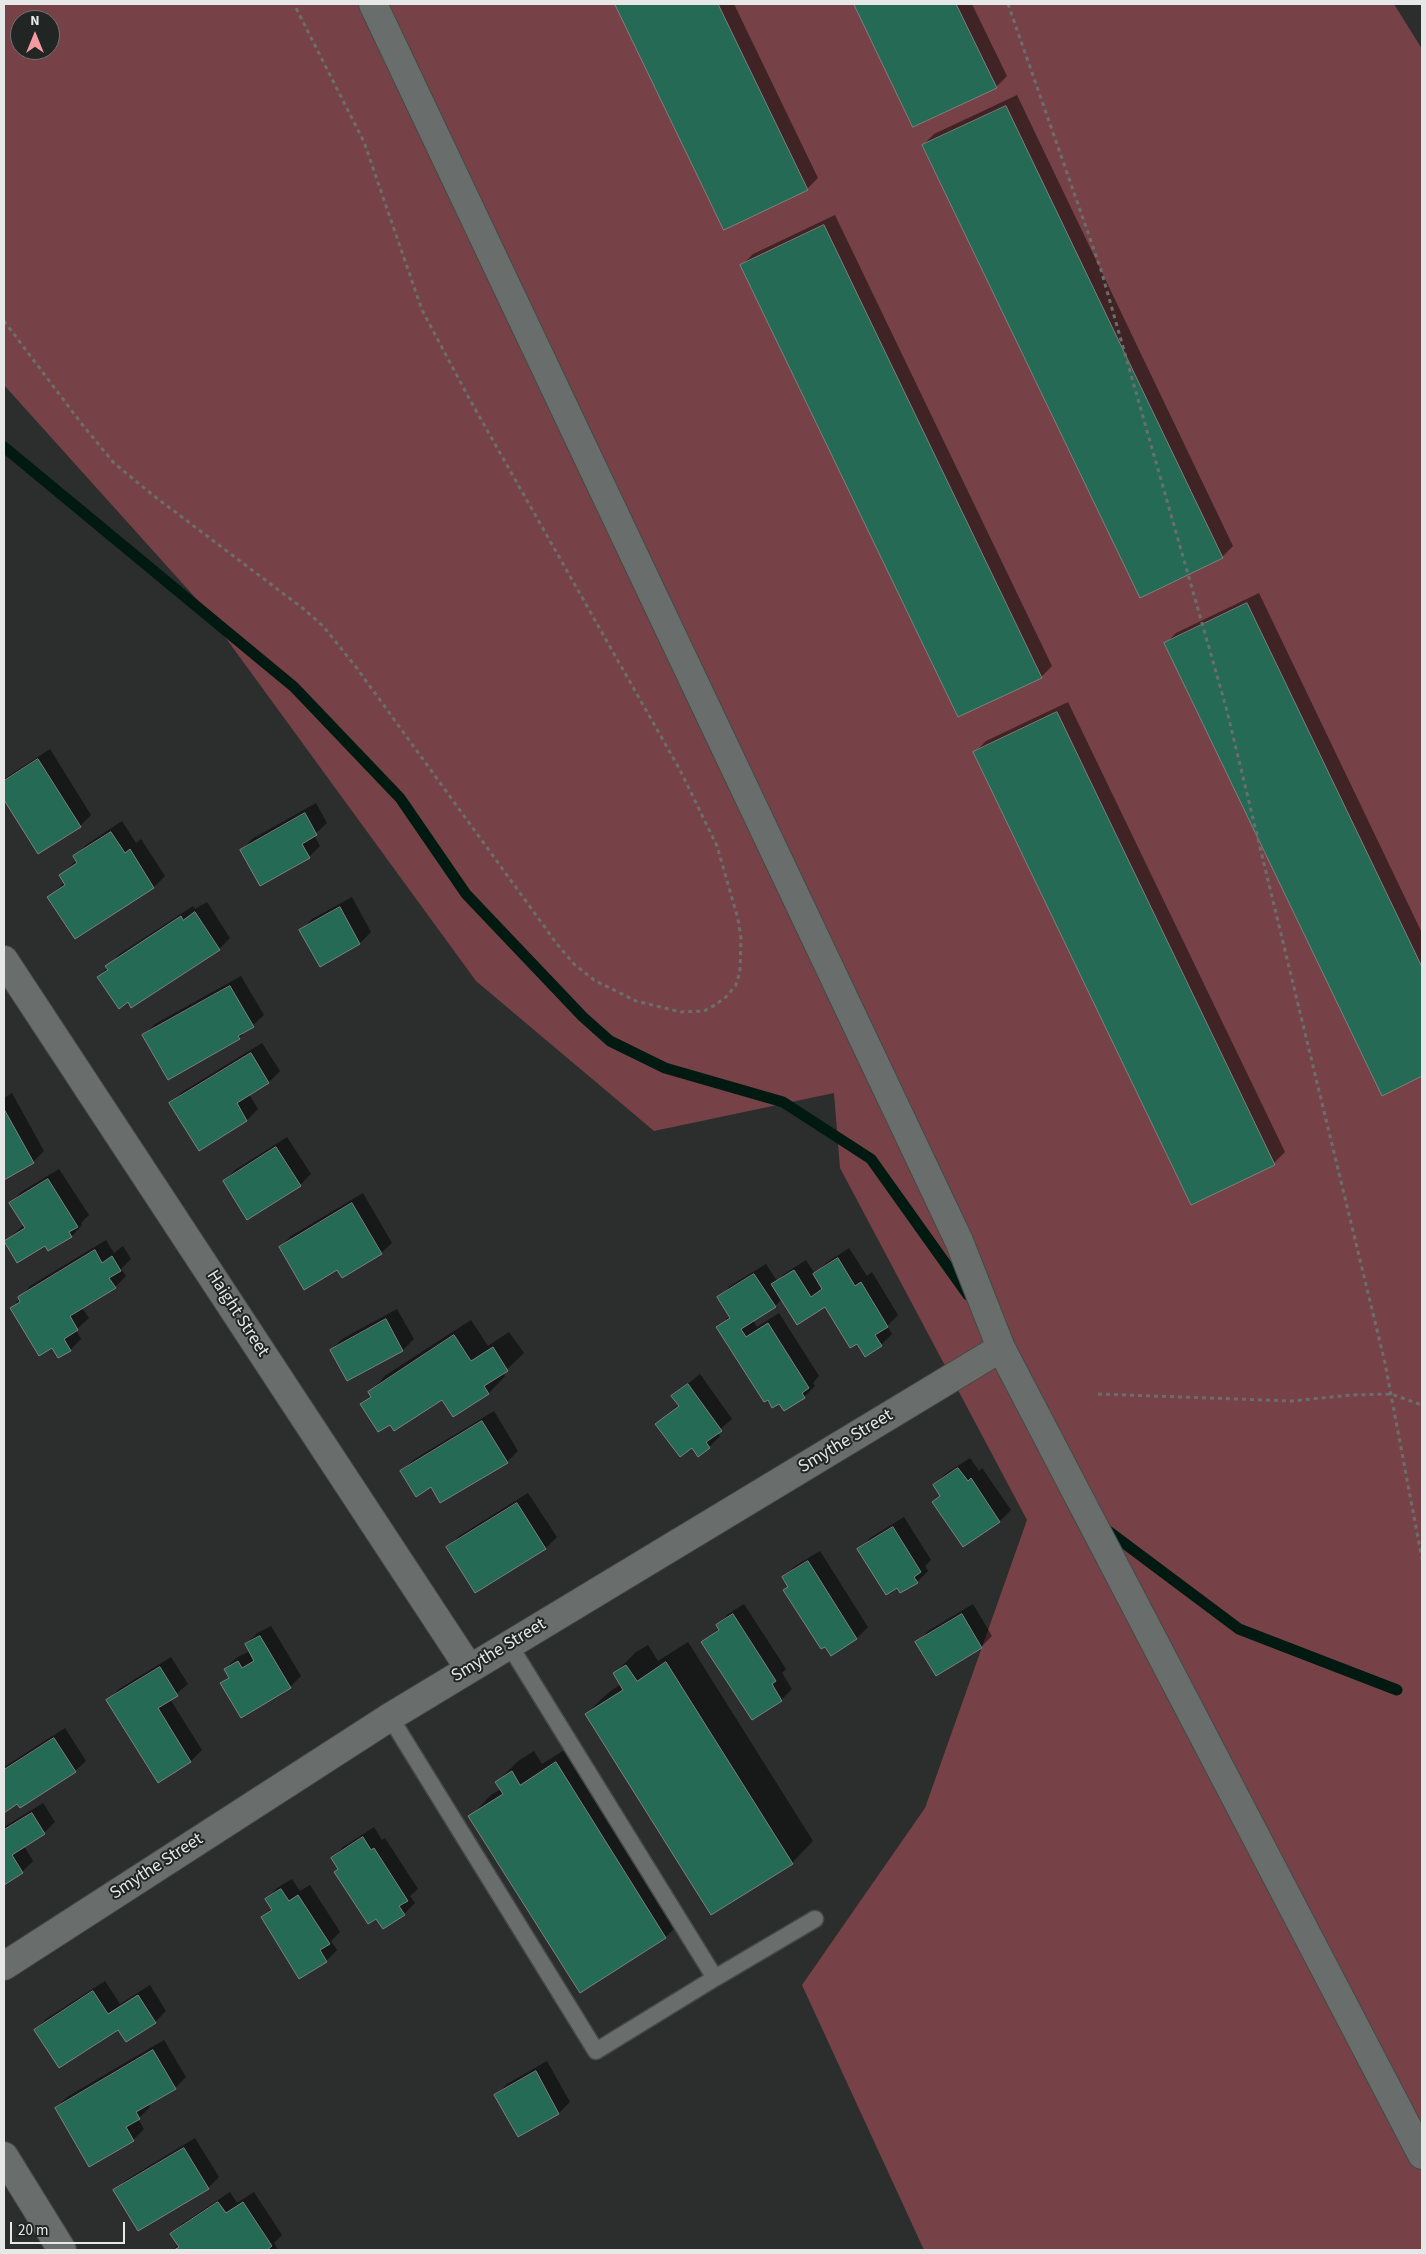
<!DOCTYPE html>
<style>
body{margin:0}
#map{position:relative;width:1426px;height:2254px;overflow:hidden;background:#2b2e2d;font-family:"Source Sans 3",sans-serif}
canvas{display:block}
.frame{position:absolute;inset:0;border:5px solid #e5e8e7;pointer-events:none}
.north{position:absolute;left:10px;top:10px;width:50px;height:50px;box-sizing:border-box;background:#212523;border:1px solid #6f7371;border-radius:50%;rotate:0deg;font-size:14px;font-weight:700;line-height:20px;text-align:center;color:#e5e8e7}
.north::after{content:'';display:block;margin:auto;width:18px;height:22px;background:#f49aa2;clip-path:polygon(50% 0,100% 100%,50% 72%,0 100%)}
.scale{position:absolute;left:10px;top:2222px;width:115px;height:22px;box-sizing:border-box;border:2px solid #e5e8e7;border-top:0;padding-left:6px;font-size:15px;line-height:18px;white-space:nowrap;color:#e5e8e7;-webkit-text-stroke:4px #212523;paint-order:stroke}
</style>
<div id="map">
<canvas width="1426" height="2254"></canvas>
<div class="frame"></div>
<div class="north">N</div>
<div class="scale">20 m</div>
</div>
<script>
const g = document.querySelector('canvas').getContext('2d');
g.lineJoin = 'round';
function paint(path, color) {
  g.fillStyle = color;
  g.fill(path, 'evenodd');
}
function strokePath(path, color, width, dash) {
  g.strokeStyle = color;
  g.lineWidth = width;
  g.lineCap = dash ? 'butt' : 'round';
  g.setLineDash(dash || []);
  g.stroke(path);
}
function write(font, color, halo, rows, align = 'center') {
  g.font = font + ' "Source Sans 3",sans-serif';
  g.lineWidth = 4;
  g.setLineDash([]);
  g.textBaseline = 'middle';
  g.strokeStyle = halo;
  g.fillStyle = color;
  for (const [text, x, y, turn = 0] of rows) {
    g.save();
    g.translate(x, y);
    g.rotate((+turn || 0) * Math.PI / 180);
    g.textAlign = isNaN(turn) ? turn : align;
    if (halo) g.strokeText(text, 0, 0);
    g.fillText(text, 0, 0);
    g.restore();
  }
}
paint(new Path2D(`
 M4 4H1394L1422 49V2250H924L802 1985 925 1808 1027 1520 840 1168 834 1093 654 1131 476 981 201 604 4 385ZM20 20H50V50H20Z`), '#774247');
paint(new Path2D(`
 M617 4H734L818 178 807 189 725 228Z
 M855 4H972L1007 76 996 87 914 126Z
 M1017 95 1233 546 1222 557 1140 596 923 145 934 134Z
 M835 215 1052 666 1041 677 742 265 753 254Z
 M1259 593 1422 933V1075L1382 1094 1165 644 1176 633Z
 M1068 702 1285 1152 1274 1163 975 752 986 741Z
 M50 749 91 815 80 826 39 853 4 797V779Z
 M316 803 327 823 314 835 320 846 309 857 242 850 252 839Z
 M122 821 136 843 141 839 165 876 154 887 75 938 49 897 65 882 60 875 77 860 75 856 86 845Z
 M352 897 371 932 360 943 320 965 301 930 312 919Z
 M207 902 230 938 219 949 132 1006 129 1001 99 977 118 955 193 906 195 909Z
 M241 976 264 1015 239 1038 144 1035 155 1024Z
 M262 1043 280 1071 269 1082 249 1094 258 1109 247 1120 199 1149 171 1103 182 1092Z
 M12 1093 44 1151 33 1162 4 1179V1098Z
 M287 1137 311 1174 300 1185 224 1181 235 1170Z
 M59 1169 89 1215 81 1223 82 1225 72 1236 49 1250 45 1244 5 1241 24 1225 10 1203 21 1192Z
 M363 1193 392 1243 381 1253 337 1268 280 1247 291 1236Z
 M106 1240 114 1253 123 1246 131 1259 121 1269 126 1276 115 1287 82 1308 89 1318 76 1330 81 1339 70 1350 53 1346 12 1308 30 1286Z
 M849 1248 867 1276 872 1272 898 1315 887 1326 892 1334 881 1345 857 1342 825 1306 782 1299 775 1306 753 1320 757 1327 779 1313 819 1376 813 1383 815 1386 804 1397 718 1327 730 1315 719 1297 730 1286 766 1264 777 1281 784 1274 806 1260 815 1274 826 1263Z
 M397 1309 414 1339 403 1350 348 1380 331 1350 342 1339Z
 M471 1320 488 1346 509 1332 524 1353 503 1373 505 1376 489 1393 453 1415 442 1398 390 1423 362 1405 371 1395 370 1392 386 1375Z
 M700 1374 732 1419 717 1432 720 1436 709 1447H692L656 1424 679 1404 673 1396Z
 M494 1411 518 1451 507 1462 431 1486 402 1471 413 1460Z
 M970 1458 979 1471 982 1468 1011 1510 1000 1521 963 1546 933 1502 941 1495 934 1485 945 1474Z
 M528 1493 557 1537 546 1548 476 1591 448 1547 459 1536Z
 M904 1517 931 1560 925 1566 928 1571 917 1582 859 1549 870 1538Z
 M820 1551 868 1627 857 1638 831 1655 785 1590 789 1586 784 1577 795 1566Z
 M744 1604 786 1669 782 1673 792 1689 781 1700 753 1718 703 1642 719 1628 718 1625 728 1614Z
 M973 1604 992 1636 981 1647 917 1642 928 1631Z
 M271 1626 301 1676 290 1687 222 1683 229 1676 225 1669 236 1658 250 1651 246 1644 257 1633Z
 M688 1642 813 1841 792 1863 586 1714 608 1693 621 1684 615 1673 636 1652 648 1645 658 1661Z
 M171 1657 188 1684 170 1699 202 1750 191 1761 158 1781 108 1700 119 1689Z
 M65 1728 86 1761 75 1771 4 1811V1767Z
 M577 1742 687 1916 666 1937 580 1991 470 1817 491 1795 501 1789 497 1782 518 1761 534 1751 542 1764Z
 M43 1803 55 1822 44 1833 24 1846 33 1861 22 1872 4 1883V1827Z
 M374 1827 382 1840 385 1838 418 1889 410 1896 415 1903 404 1914 377 1917 332 1858 343 1847Z
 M292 1879 300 1891 310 1885 340 1932 331 1941 337 1950 326 1961 262 1917 272 1908 266 1899 277 1888Z
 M105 1981 120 2004 150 1985 166 2011 155 2022 118 2028 35 2030 46 2019Z
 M164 2040 186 2077 175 2088 148 2103 150 2107 138 2119 144 2129 133 2140 56 2108 67 2097Z
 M547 2061 570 2102 559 2113 519 2135 496 2095 507 2084Z
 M195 2138 219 2177 208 2188 115 2190 126 2180Z
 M230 2192 237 2203 254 2192 282 2235 274 2243 278 2250H173L178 2244 172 2234 182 2224Z`), '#0007');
strokePath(new Path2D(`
 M4 447 294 687 400 798 466 894 583 1017 610 1041 665 1068 783 1102 871 1159 968 1295
 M1104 1528 1239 1629 1397 1690`), '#001a11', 11);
const building = new Path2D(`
 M615 4H718L808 190 724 230Z
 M854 4H956L997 88 913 127Z
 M1006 106 1223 558 1140 598 922 145Z
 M824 225 1042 678 958 717 740 265Z
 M1247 603 1422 967V1076L1382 1096 1164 643Z
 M1057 712 1275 1165 1191 1205 973 752Z
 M38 759 81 827 38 854 4 800V781Z
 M305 813 317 835 302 844 310 858 260 886 240 850Z
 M111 832 125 853 130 849 154 888 75 939 47 897 65 885 59 875 77 863 73 856Z
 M340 907 360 944 320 967 299 930Z
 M195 912 220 950 131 1008 128 1002 119 1009 97 977 108 970 105 966 181 916 183 920Z
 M230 986 254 1027 238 1036 240 1039 168 1080 142 1035Z
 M251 1053 269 1083 237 1103 247 1121 199 1151 169 1103Z
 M4 1109 34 1163 4 1180Z
 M276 1147 301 1186 247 1220 223 1181Z
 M48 1179 78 1227 69 1232 72 1237 48 1251 45 1246 17 1263 4 1241 25 1228 9 1203Z
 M352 1203 382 1254 342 1278 337 1270 304 1290 279 1247Z
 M95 1250 102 1263 112 1256 121 1271 109 1278 116 1288 70 1316 78 1330 64 1339 71 1351 58 1358 52 1348 39 1356 10 1308 20 1302 18 1297Z
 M838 1258 855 1286 861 1282 888 1327 875 1335 882 1346 865 1357 857 1344 850 1348 825 1307 797 1325 771 1284 794 1270 811 1297 822 1289 813 1274Z
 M754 1274 776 1307 741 1329 746 1337 768 1323 809 1388 802 1393 805 1398 784 1411 779 1404 772 1408 768 1400 764 1402 716 1327 730 1318 717 1297Z
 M386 1319 403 1351 347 1381 330 1350Z
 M454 1335 471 1361 493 1347 508 1371 484 1386 489 1394 453 1417 442 1400 394 1431 390 1425 378 1432 360 1404 371 1397 368 1392Z
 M688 1384 722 1431 706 1442 710 1448 698 1457 692 1448 680 1457 655 1424 679 1406 671 1396Z
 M482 1421 508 1463 440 1503 431 1487 416 1497 400 1471Z
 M958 1468 968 1481 971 1478 1000 1522 963 1547 932 1502 940 1496 933 1485Z
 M517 1503 546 1549 475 1593 446 1547Z
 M893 1527 921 1572 914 1577 918 1583 900 1593 897 1588 886 1595 857 1549Z
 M808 1561 857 1639 831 1656 825 1647 821 1649 783 1590 788 1587 782 1577Z
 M733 1614 776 1681 772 1684 782 1701 752 1720 701 1642 719 1630 716 1625Z
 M962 1614 982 1648 936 1676 915 1642Z
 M260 1636 291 1688 241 1718 220 1683 229 1678 224 1669 238 1661 242 1668 254 1661 245 1644Z
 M666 1662 793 1864 711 1915 585 1714 623 1690 613 1673 626 1665 637 1681Z
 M160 1667 178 1696 158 1708 191 1762 158 1783 106 1700Z
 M54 1738 76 1772 20 1808 17 1804 4 1813V1770Z
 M556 1762 666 1938 580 1993 468 1816 503 1794 495 1782 512 1771 520 1785Z
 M32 1813 45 1834 12 1855 23 1873 4 1885V1830Z
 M363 1837 371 1850 374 1848 408 1901 399 1906 405 1915 383 1929 376 1919 368 1924 334 1872 338 1869 331 1858Z
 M281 1889 289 1901 298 1895 330 1944 320 1950 327 1962 299 1979 261 1917 272 1910 265 1899Z
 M93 1991 108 2014 138 1995 156 2023 126 2042 118 2030 59 2068 34 2030Z
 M153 2050 176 2089 136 2112 140 2119 126 2127 134 2141 89 2167 55 2108Z
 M536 2071 559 2114 518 2137 494 2095Z
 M184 2148 209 2189 138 2231 113 2190Z
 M218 2202 226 2213 243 2202 272 2246 267 2250H174L179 2247 170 2234Z`);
paint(building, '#246a55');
strokePath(building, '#7c817f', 1);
const service = new Path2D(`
 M390 1717 596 2051 715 1978 510 1646
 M715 1978 815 1919`);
const minor = new Path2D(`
 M373 4 959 1241 1001 1348 1422 2155
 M4 960 469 1668
 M4 1966 390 1717 1001 1348`);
const tertiary = new Path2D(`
 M4 2156 62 2250`);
strokePath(service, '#454947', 19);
strokePath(minor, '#454947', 30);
strokePath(tertiary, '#454947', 30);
strokePath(new Path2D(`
 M1008 4 1101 270 1226 707 1385 1363 1422 1559
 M4 321 81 423 114 463 154 496 305 610 323 626 356 667 557 944 574 964 594 980 636 1001 681 1012 704 1011 715 1005 726 997 736 985 740 971 741 939 738 919 717 846 680 770 470 400 422 310 364 142 294 4
 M1098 1394 1292 1401 1351 1395 1391 1394 1422 1405`), '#6b6e6d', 3, [4, 4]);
strokePath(service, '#696e6c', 16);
strokePath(minor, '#696e6c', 28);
strokePath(tertiary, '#696e6c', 28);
write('18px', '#e5e8e7', '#212523', [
 ["Haight Street",237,1314,57],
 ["Smythe Street",846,1442,-31],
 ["Smythe Street",499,1651,-31],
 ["Smythe Street",157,1867,-33]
]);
</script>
